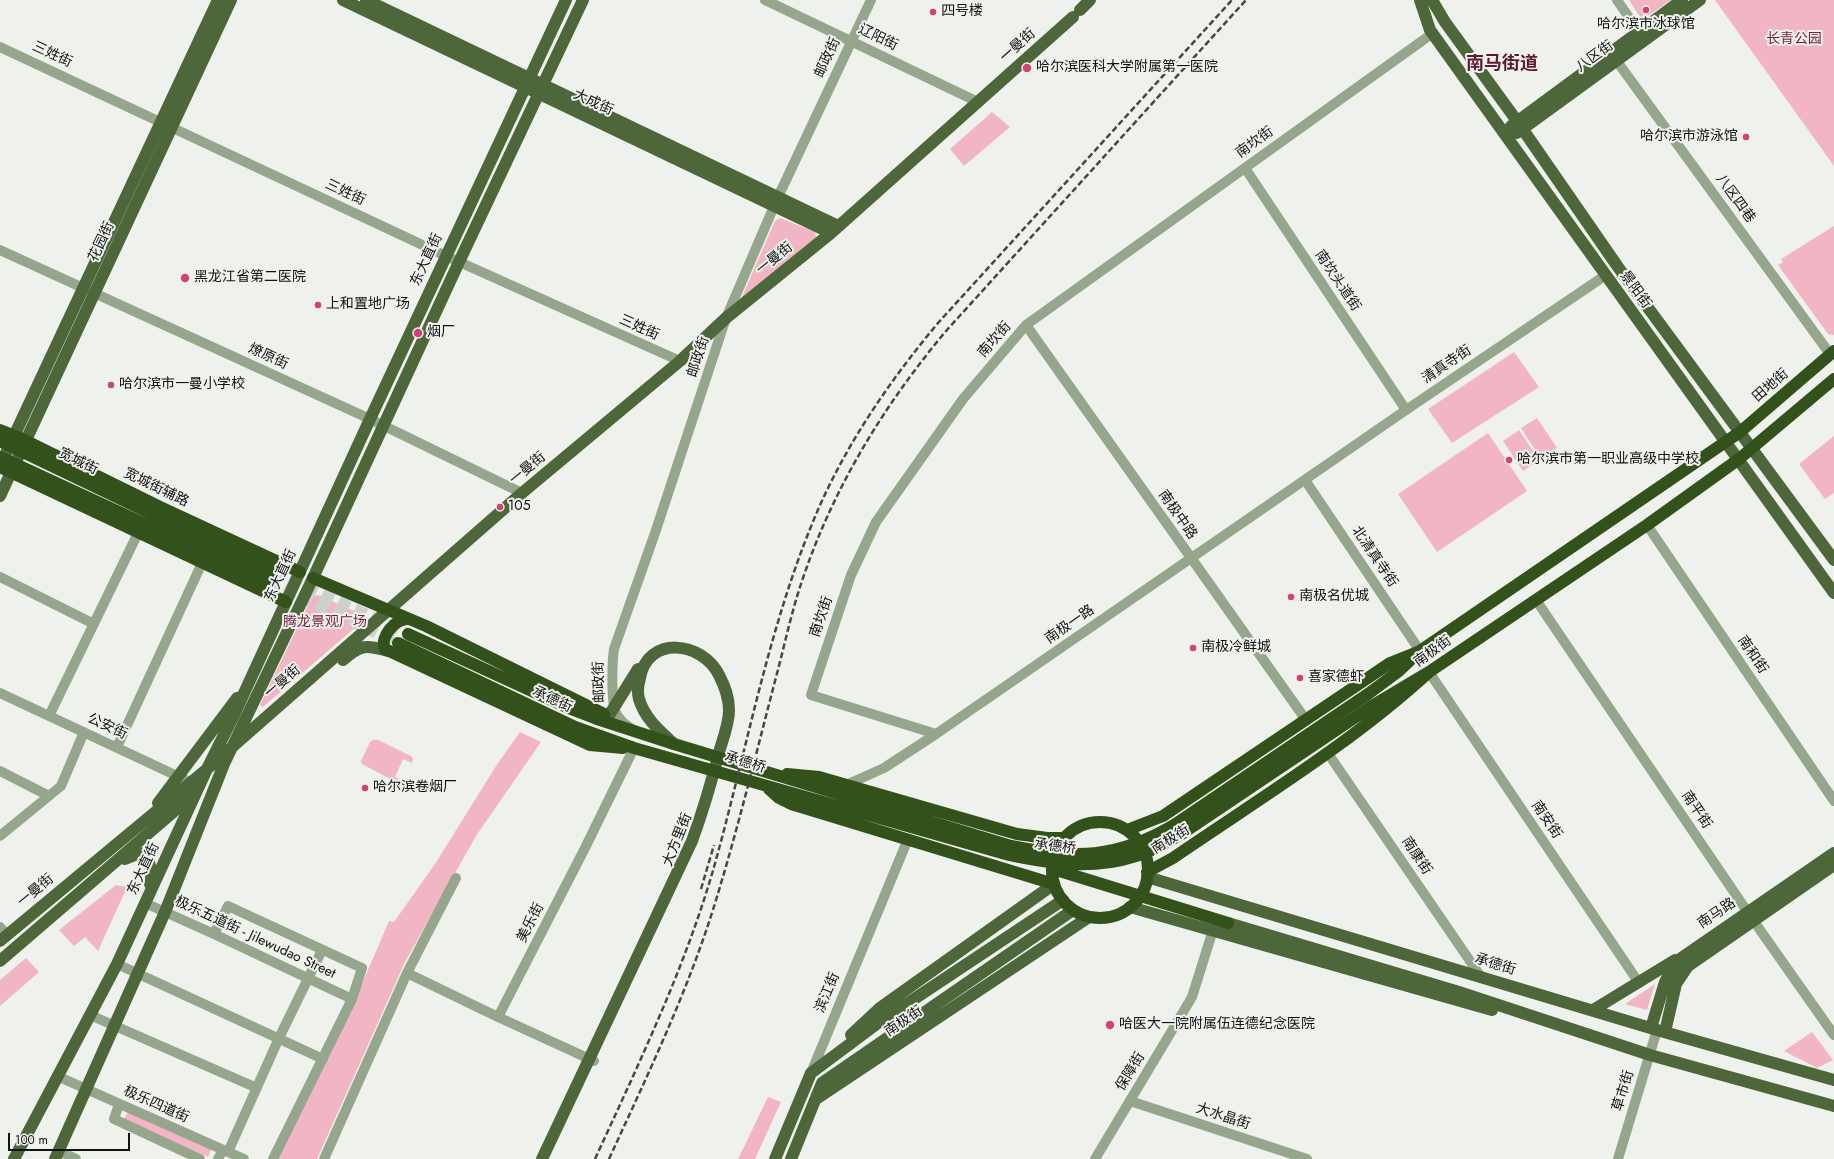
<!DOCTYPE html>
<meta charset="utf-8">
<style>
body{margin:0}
#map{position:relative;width:1834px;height:1159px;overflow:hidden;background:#eff1ed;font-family:Jost,sans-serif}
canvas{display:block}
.scale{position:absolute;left:8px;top:1133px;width:122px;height:18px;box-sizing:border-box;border:2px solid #111211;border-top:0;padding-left:5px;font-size:12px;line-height:14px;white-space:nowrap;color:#111211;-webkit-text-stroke:3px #eff1ed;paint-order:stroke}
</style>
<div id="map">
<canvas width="1834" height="1159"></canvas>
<div class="scale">100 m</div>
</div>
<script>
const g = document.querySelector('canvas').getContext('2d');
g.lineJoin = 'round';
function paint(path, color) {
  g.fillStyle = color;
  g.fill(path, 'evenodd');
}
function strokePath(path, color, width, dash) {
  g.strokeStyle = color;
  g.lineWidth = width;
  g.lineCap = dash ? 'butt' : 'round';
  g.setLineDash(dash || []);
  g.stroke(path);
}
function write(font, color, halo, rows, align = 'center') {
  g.font = font + ' Jost,"Noto Sans SC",sans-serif';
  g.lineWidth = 4;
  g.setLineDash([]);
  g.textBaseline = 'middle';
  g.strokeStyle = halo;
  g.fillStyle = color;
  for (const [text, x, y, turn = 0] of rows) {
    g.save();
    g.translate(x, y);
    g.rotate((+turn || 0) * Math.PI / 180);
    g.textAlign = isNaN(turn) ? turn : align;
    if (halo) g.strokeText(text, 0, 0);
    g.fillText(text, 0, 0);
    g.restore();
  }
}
paint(new Path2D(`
 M1629 0H1671L1642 20Z
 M1715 0H1834V166Z
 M992 112 1010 127 964 166 950 149Z
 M780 218 815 232 816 238 741 299 775 221Z
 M1834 226V335L1828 334 1778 265 1783 262 1781 259Z
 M1514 352 1539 387 1452 443 1428 409Z
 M1537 418 1557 448 1541 459 1521 428Z
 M1519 430 1539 460 1523 471 1503 441Z
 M1488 433 1527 491 1437 552 1398 494Z
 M1834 436V493L1825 499 1799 464Z
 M318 595 365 616V619L263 707 260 705 312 597Z
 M520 732 541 742 476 836 405 962 317 1159H278L356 998 389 921 394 922 435 864 496 766Z
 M373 740H378L411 756 413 759 412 763 403 759 395 777 403 781 398 783 362 764 361 761 370 742Z
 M116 885 127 887 98 951 85 937 74 946 59 930Z
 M26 958 39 972 0 1006V980Z
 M1655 984 1647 1010 1625 1004Z
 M1812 1032 1833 1060 1817 1068 1784 1051Z
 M768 1097 781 1102 755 1159H738Z
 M129 1109 212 1148 208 1157 124 1119Z`), '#f2b5c4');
strokePath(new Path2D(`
 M273 572 408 634
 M268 581 398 643`), '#ced0cc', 12, [12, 6]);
strokePath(new Path2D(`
 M765 0 978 102
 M1617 0 1639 32
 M0 47 446 256 680 361
 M1616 60 1830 354
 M1245 168 1406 410
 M0 250 370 419 522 493
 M1026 325 1306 720
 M1305 480 1420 651
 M1647 525 1834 801
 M0 577 94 624
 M1536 600 1753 920 1834 1035
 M1429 672 1639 983
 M0 693 190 782 195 788
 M49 716 138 533
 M632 729C626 725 619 720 616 713 611 702 612 662 614 649L655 533 726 318 778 197 871 0
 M936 734 811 695 851 575 876 522 963 399 1026 325 1433 33
 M117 747 202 563
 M1327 752 1481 977
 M0 771 49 796
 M846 785 884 768 936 734 1406 410 1606 275
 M0 836 61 786 84 732
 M145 903 214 934 352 999
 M0 927 7 935
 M214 934 228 906 362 968 352 999 273 1159
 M117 964 323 1059
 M407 973 498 1017
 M90 1015 257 1088
 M594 1061 498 1017 585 848 634 748
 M811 1073 908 839
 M57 1076 244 1159
 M1130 1101 1307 1159
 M119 1104 114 1119 200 1159
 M59 1151 76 1159
 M228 1152 279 1038 322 950
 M218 1159 223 1150
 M324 1159 407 973 456 878
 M1095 1159 1192 997 1213 930
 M1618 1159 1657 1030`), '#96a68c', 10);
strokePath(new Path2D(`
 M343 0 831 233
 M366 0 838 226
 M1420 0 1430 30 1834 593
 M1432 0 1445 22 1517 121 1618 267 1834 560
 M1080 10 1090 0
 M1511 126 1682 0
 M1517 133 1700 0
 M0 466 218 0
 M0 496 231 0
 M343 660C361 644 366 645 388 651
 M608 717 638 669
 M158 803 237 698
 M125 859 140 853 147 856 152 873 150 884
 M1147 877 1657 1030 1834 1080
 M1130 907 1492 1010
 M1228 923 1459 992 1650 1055 1834 1106
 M0 941 207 769 522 493 680 361 726 318 831 233 1073 17
 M0 961 193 795
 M1593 1010 1675 960
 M1651 1028 1665 982 1677 961 1834 853
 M1665 1032 1676 984 1688 966 1834 865
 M851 1035 880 1008 1054 884
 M816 1099 1089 917
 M14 1159 117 964 207 769 234 715 370 419 566 0
 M55 1159 165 912 224 764 313 578 459 262 583 0
 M542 1159 692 841C703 811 712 780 720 749 724 736 729 723 729 710 729 697 725 687 719 675 702 641 648 635 640 678 638 685 637 692 639 699 645 719 660 731 674 744
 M775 1159 811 1073 878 1023 1063 900
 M791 1159 822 1083 1073 910`), '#4d673a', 12);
strokePath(new Path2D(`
 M0 430 20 438 160 507 300 572
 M0 441 273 572
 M0 457 268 581
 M0 467 286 602
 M313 578 426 626 604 714
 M409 619C396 618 379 637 385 649L590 745 623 748
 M408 634 571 709 597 719 674 744 1011 846C1074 859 1117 859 1174 825L1368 694 1399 671 1420 651
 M398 643 575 727 634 748 1009 855C1052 864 1093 870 1136 856 1152 851 1168 842 1183 833L1372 706 1429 672
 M787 774 819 777 1017 834 1047 838H1064
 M769 789 779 798 791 804 1054 884
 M1052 870a48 48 0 1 1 96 0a48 48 0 1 1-96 0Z
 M1127 830 1163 816 1390 663 1420 651 1740 432 1834 351
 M1053 869 1228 923
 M1147 872 1173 858C1259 799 1353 742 1429 672L1647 525 1739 459 1834 379`), '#33511a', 12);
strokePath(new Path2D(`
 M701 889 714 845
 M595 1159C639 1063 685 968 714 867 746 753 767 634 812 524 842 450 887 384 938 323L1232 0
 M609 1159C648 1074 689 989 716 900 738 828 756 754 775 681 784 648 791 613 802 581 833 488 884 405 946 331L1246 0`), '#464745', 2.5, [6, 3]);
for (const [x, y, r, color] of [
 [1646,10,4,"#d04375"],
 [933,12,4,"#d04375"],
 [1027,68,5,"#d04375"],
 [1746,137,4,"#d04375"],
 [185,278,5,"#d04375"],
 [318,305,4,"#d04375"],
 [418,333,5,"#d04375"],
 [111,385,4,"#d04375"],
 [1509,460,4,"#d04375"],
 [500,507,4,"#d04375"],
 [1291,597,4,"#d04375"],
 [1193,648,4,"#d04375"],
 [1300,678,4,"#d04375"],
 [365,788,4,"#d04375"],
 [1110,1025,5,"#d04375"]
]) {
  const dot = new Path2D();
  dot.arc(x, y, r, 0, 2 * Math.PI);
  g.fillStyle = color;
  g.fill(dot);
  strokePath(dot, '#eff1ed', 1.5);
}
write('14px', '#111211', '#eff1ed', [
 ["四号楼",941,12],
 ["哈尔滨市冰球馆",1646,25,"center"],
 ["哈尔滨医科大学附属第一医院",1036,68],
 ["哈尔滨市游泳馆",1738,137,"right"],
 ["黑龙江省第二医院",194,278],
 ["上和置地广场",326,305],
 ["烟厂",427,333],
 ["哈尔滨市一曼小学校",119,385],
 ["哈尔滨市第一职业高级中学校",1517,460],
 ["105",508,507],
 ["南极名优城",1299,597],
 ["南极冷鲜城",1201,648],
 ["喜家德虾",1308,678],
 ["哈尔滨卷烟厂",373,788],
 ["哈医大一院附属伍连德纪念医院",1119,1025]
], 'left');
write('14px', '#111211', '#eff1ed', [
 ["辽阳街",878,38,26],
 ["一曼街",1018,46,-42],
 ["三姓街",52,55,25],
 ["八区街",1595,57,-36],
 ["邮政街",828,58,-65],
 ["大成街",593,103,25],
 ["南坎街",1255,143,-36],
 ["三姓街",345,193,25],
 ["八区四巷",1735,199,54],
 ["花园街",102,242,-65],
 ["一曼街",775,259,-39],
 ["东大直街",427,260,-65],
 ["南坎头道街",1337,281,56],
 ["景阳街",1635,290,54],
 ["三姓街",639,328,24],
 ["南坎街",995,340,-49],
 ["燎原街",268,357,25],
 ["邮政街",699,357,-72],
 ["清真寺街",1447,365,-34],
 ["田地街",1771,386,-41],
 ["宽城街",78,462,26],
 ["一曼街",528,469,-40],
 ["宽城街辅路",156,488,26],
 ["南极中路",1177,515,55],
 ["北清真寺街",1374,557,56],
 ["东大直街",281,576,-65],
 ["南坎街",822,617,-71],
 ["南极一路",1070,625,-35],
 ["南极街",1433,652,-36],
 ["南和街",1752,655,56],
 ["一曼街",283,682,-41],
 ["邮政街",600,682,-92],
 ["承德街",552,700,25],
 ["公安街",107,727,25],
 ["承德桥",745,763,17],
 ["南平街",1696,810,56],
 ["南安街",1546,820,56],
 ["大方里街",678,840,-68],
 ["南极街",1171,840,-32],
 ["承德桥",1055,847,7],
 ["南康街",1416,856,56],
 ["东大直街",144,869,-65],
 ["一曼街",36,891,-40],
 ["南马路",1717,914,-34],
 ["美乐街",531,923,-63],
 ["极乐五道街 - Jilewudao Street",255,938,25],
 ["承德街",1495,965,17],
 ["滨江街",828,993,-67],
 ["南极街",904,1022,-34],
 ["保障街",1131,1072,-59],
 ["草市街",1624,1091,-73],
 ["极乐四道街",156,1105,24],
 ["大水晶街",1223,1117,18]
]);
write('14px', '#721f3d', '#eff1ed', [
 ["长青公园",1794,40],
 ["腾龙景观广场",325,623]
]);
write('bold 18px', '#5d1a31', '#eff1ed', [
 ["南马街道",1502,65]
]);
</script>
